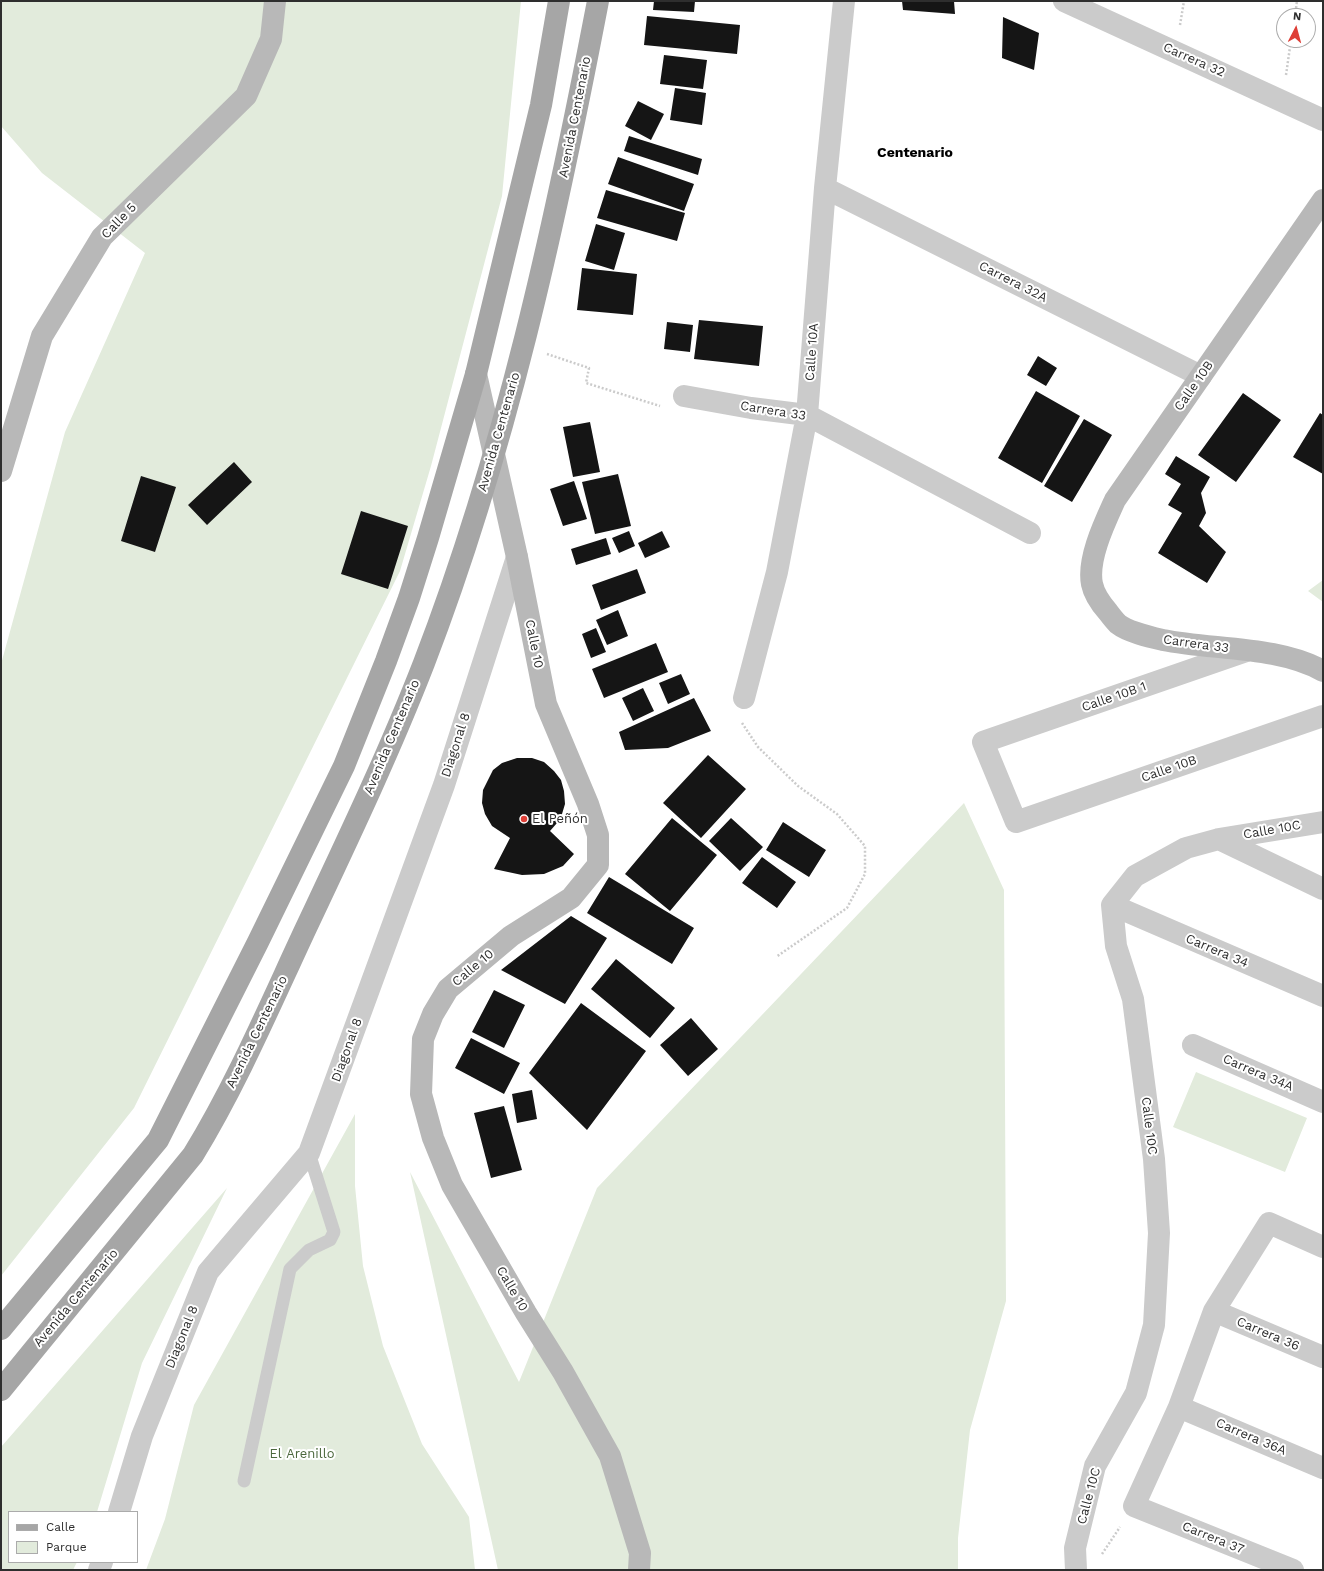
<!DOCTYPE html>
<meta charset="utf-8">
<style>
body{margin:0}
#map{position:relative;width:1324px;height:1571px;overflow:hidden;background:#fff;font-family:"Work Sans",sans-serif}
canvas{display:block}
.frame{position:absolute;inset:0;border:2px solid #2e2e2e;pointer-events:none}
.legend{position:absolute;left:8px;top:1511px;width:130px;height:52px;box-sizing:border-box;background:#fff;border:1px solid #ababab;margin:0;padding:5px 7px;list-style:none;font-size:12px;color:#2e2e2e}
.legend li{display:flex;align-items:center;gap:8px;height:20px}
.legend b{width:20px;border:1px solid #ababab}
.north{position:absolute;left:1276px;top:8px;width:40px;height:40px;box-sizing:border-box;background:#fff;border:1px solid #ababab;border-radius:50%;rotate:6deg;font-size:11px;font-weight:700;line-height:16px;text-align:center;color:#2e2e2e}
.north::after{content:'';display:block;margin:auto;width:14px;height:18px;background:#de3f37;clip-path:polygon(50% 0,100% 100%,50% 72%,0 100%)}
</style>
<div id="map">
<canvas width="1324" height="1571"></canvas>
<div class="frame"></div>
<ul class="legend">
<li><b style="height:5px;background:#a6a6a6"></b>Calle</li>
<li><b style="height:11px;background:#e2ebdc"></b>Parque</li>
</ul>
<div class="north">N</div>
</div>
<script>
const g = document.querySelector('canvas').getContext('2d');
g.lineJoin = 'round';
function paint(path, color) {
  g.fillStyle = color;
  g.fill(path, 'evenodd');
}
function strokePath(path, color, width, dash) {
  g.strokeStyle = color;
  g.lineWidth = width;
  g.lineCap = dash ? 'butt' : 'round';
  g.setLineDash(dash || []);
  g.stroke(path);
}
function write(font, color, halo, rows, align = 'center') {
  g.font = font + ' "Work Sans",sans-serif';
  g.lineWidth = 4;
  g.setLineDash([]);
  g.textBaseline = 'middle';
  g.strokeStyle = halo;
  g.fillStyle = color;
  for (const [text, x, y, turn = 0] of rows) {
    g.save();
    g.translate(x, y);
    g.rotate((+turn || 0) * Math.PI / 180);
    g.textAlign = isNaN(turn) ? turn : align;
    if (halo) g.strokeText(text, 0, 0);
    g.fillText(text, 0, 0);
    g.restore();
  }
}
paint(new Path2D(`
 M1 1H521L502 196 431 466 400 571 134 1108 1 1276V664L65 432 145 253 42 173 1 126Z
 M1323 580V602L1308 591Z
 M964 803 1004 890 1006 1301 970 1430 958 1538V1570H498L410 1172 519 1382 597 1188Z
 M1196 1072 1307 1118 1285 1172 1173 1127Z
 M355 1114V1186L363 1266 383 1346 422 1444 469 1517 475 1570H146L165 1519 194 1405Z
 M227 1188 142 1363 97 1512H9V1562H77L73 1570H1V1447Z`), '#e2ebdc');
paint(new Path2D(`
 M654 1H695L694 12 653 10Z
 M902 1H954L955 14 903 10Z
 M647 16 740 25 737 54 644 45Z
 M1003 17 1039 33 1034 70 1002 58Z
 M664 55 707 60 703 89 660 84Z
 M675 88 706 93 702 125 670 120Z
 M638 101 664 114 651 140 625 126Z
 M629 136 702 159 698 175 624 151Z
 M618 157 694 184 684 211 608 184Z
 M606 190 685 213 677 241 597 218Z
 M596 224 625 233 614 270 585 261Z
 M582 268 637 274 633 315 577 310Z
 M699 320 763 326 759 366 694 359Z
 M667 322 693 325 690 352 664 349Z
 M1038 356 1057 368 1046 386 1027 375Z
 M1036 391 1080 416 1042 483 998 458Z
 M1243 393 1281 420 1236 482 1198 455Z
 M1320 413 1323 415V474L1293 457Z
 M1084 419 1112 435 1072 502 1044 486Z
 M590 422 600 472 573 477 563 427Z
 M1176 456 1210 477 1201 493 1206 513 1199 526 1226 552 1207 583 1158 553 1182 513 1168 505 1181 484 1165 474Z
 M234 462 252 482 207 525 188 505Z
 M618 474 631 526 595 534 582 482Z
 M141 476 176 487 155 552 121 541Z
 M574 481 587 519 563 526 550 489Z
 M361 511 408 526 388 589 341 574Z
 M629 531 635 546 619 553 612 538Z
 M662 531 670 547 645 558 638 543Z
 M606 538 611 554 576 565 571 549Z
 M637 569 646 593 601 610 592 585Z
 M618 610 628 636 607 645 596 620Z
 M596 628 606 652 591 658 582 634Z
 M656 643 668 672 604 698 592 669Z
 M681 674 690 694 668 704 659 683Z
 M643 688 654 711 633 721 622 698Z
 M694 698 711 731 668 748 625 750 619 732Z
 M708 755 746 789 701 838 663 803Z
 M517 758H532L544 762 554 771 561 780 564 791 565 804 562 814 557 823 550 831 574 854 563 866 544 874 522 875 494 869 510 838 492 826 485 814 482 803 483 790 493 770 502 763Z
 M672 818 717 855 670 911 625 874Z
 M731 818 763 847 740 871 709 841Z
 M783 822 826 850 809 877 766 850Z
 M762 857 796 882 777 908 742 883Z
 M609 877 694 928 672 964 587 913Z
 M571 916 607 938 565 1004 501 970Z
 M616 959 675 1008 650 1038 591 989Z
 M494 990 525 1005 504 1048 472 1032Z
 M581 1003 646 1051 587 1130 529 1073Z
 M691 1018 718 1049 688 1076 660 1045Z
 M471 1038 520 1063 504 1094 455 1068Z
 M532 1090 537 1119 517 1123 512 1094Z
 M504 1106 522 1170 491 1178 474 1113Z`), '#151515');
strokePath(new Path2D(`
 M1295 16 1297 1
 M1180 25 1184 1
 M1286 75 1291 40
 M547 354 589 368 586 383 660 406
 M742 723 758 747 798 786 837 814 865 846V874L847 908 776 957
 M1102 1554 1120 1527`), '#cbcbcb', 2.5, [2, 2]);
strokePath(new Path2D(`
 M244 1481 290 1269 309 1250 330 1240 334 1232 309 1153`), '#cbcbcb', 13);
strokePath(new Path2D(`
 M1064 1 1323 120
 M825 188 1201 376
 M684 396 751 408 807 415 1030 533
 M1246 651 983 742 1016 822 1323 716
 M744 698 777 572 807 415 825 188 844 1
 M1219 839 1323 889
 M1112 905 1323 996
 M1193 1045 1323 1102
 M1214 1311 1323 1357
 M1179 1407 1323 1468
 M119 1512 142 1436 208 1272 309 1153 444 785 517 557
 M99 1570 102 1562
 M1076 1570 1075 1548 1095 1466 1136 1393 1154 1325 1159 1233 1154 1159 1133 999 1116 946 1112 905 1135 876 1186 848 1219 839 1323 822
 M1293 1570 1134 1506 1179 1407 1214 1311 1269 1223 1323 1247`), '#cbcbcb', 22);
strokePath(new Path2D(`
 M1323 200 1115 500C1105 522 1087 559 1092 584 1094 594 1101 604 1108 612 1111 616 1114 620 1118 624 1128 632 1150 637 1163 640 1213 650 1279 646 1323 671
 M476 374 517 557 546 704 588 804 598 835V865L571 898 511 936 448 989 433 1014 423 1039 421 1094 433 1138 452 1185 526 1313 563 1372 610 1456 640 1553 639 1570
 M1 471 42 336 102 237 246 96 271 39 275 1`), '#b8b8b8', 22);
strokePath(new Path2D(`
 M1 1329 158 1140 258 942 344 766 386 661 409 598 428 538 476 374 541 105 559 1
 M1 1390 193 1155C237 1083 270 1005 306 928 347 841 389 753 424 663 506 450 555 225 598 1`), '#a6a6a6', 22);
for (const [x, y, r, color] of [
 [524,819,4,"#de3f37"]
]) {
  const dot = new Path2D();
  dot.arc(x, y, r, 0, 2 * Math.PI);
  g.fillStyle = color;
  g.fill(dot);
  strokePath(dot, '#fff', 1.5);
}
write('13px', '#2e2e2e', '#fff', [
 ["Carrera 32",1194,60,24],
 ["Avenida Centenario",575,117,-79],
 ["Calle 5",119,221,-46],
 ["Carrera 32A",1013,282,27],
 ["Calle 10A",812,352,-86],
 ["Calle 10B",1194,386,-55],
 ["Carrera 33",773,411,9],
 ["Avenida Centenario",499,432,-74],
 ["Calle 10",534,644,79],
 ["Carrera 33",1196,644,8],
 ["Calle 10B 1",1114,697,-19],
 ["Avenida Centenario",392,737,-67],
 ["Diagonal 8",456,745,-72],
 ["Calle 10B",1169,769,-19],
 ["Calle 10C",1272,830,-10],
 ["Carrera 34",1217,951,23],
 ["Calle 10",473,968,-40],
 ["Avenida Centenario",257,1032,-64],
 ["Diagonal 8",347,1050,-70],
 ["Carrera 34A",1258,1073,23],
 ["Calle 10C",1149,1126,83],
 ["Calle 10",512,1289,60],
 ["Avenida Centenario",76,1298,-50],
 ["Carrera 36",1268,1334,23],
 ["Diagonal 8",182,1337,-68],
 ["Carrera 36A",1251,1437,23],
 ["Calle 10C",1089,1496,-75],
 ["Carrera 37",1213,1538,22]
]);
write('13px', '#2e2e2e', '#fff', [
 ["El Peñón",532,819]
], 'left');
write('13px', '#4c683d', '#fff', [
 ["El Arenillo",302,1454]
]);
write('bold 14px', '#000', '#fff', [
 ["Centenario",915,153]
]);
</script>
